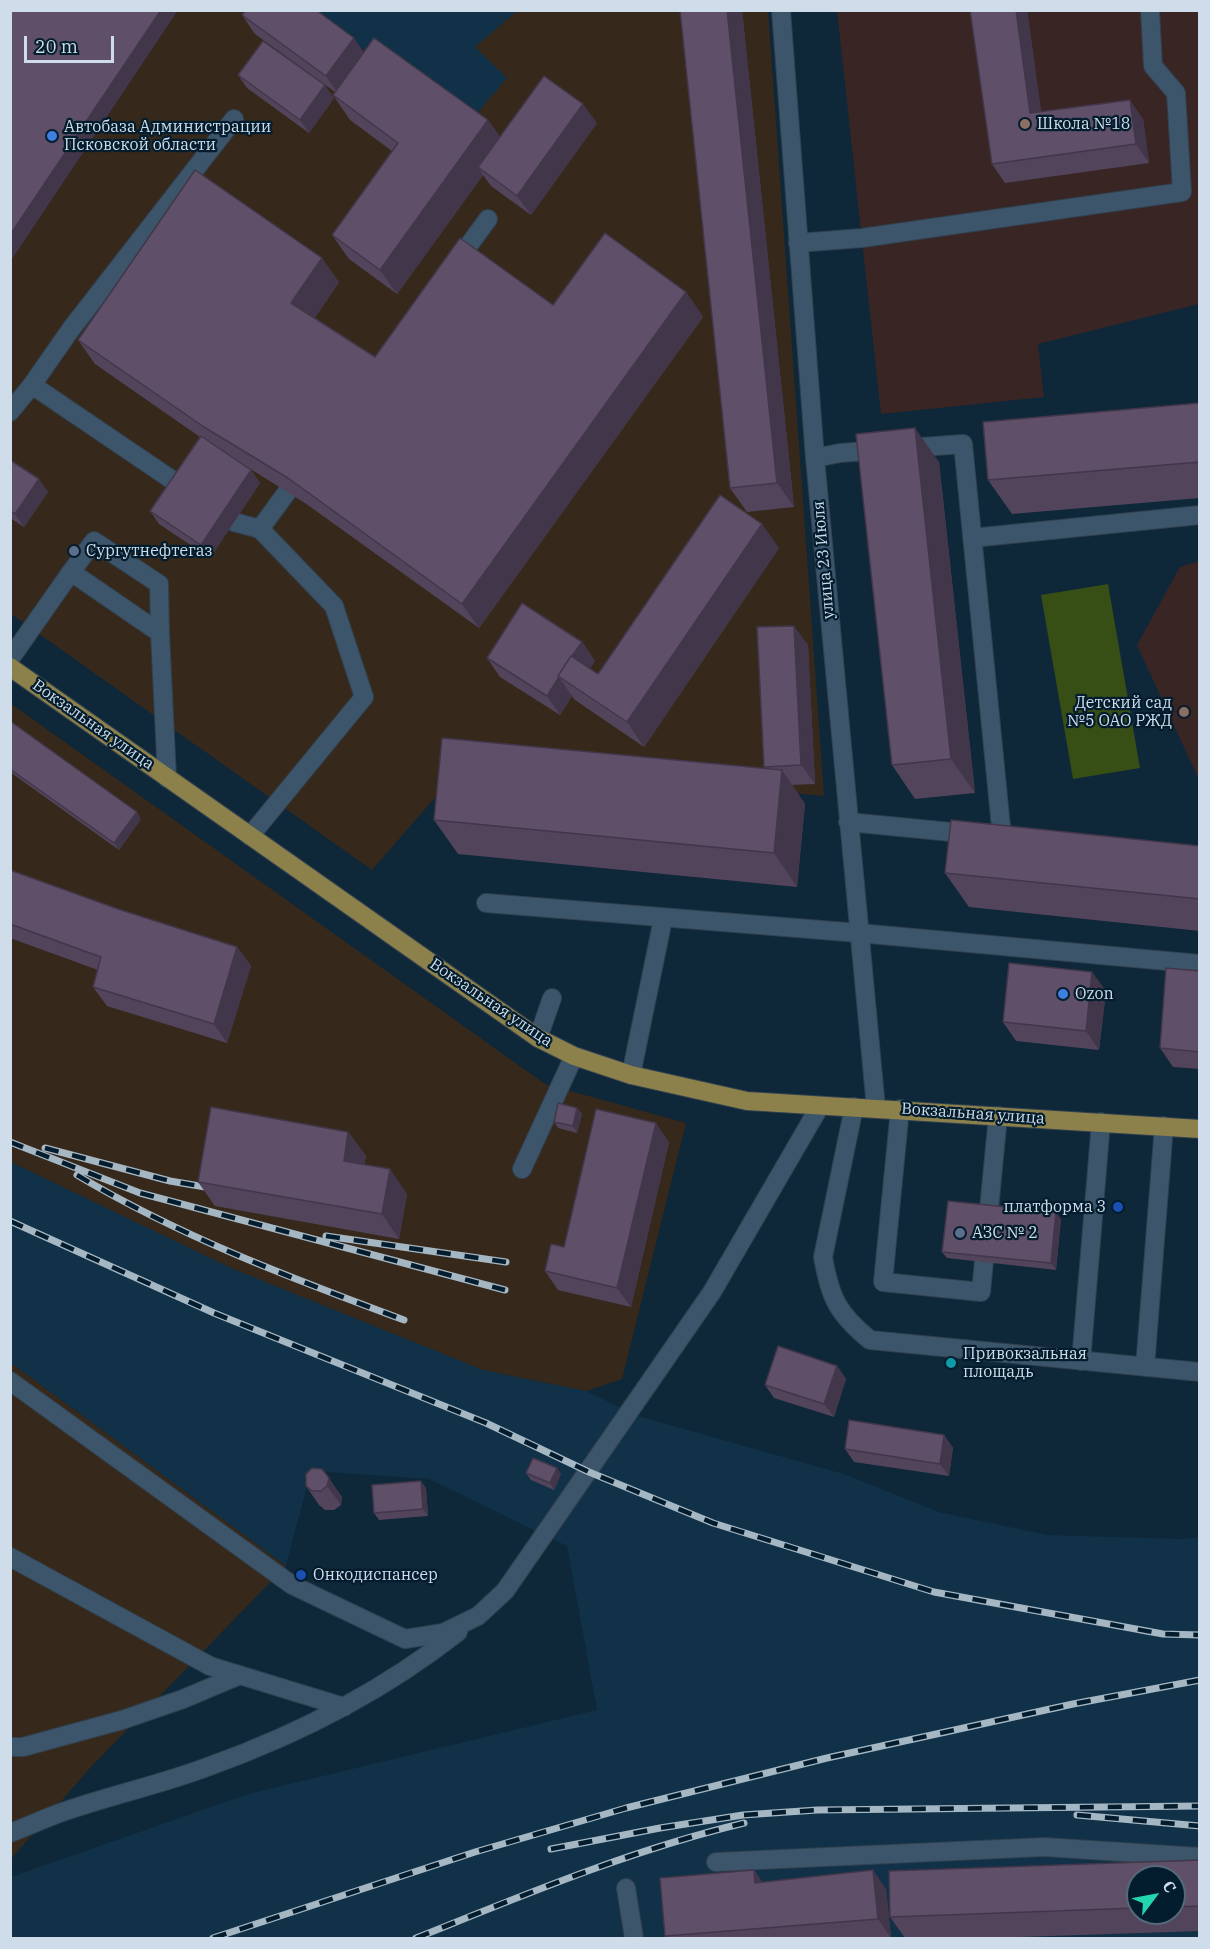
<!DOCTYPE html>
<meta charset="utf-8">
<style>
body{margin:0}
#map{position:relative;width:1210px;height:1949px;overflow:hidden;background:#0e2739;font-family:"IBM Plex Serif",serif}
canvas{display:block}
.frame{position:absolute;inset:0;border:12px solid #cedde9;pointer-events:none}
.north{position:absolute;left:1126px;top:1865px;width:60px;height:60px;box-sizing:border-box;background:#041d2e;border:2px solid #556a79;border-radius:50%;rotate:58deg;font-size:16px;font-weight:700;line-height:24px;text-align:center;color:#cedde9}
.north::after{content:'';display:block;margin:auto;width:21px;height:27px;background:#22d5af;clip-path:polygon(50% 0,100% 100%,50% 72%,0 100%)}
.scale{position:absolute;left:24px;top:36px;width:90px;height:27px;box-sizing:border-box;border:3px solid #cedde9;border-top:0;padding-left:8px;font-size:18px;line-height:21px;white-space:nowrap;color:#cedde9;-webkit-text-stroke:4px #041d2e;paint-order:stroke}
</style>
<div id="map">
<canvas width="1210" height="1949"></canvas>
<div class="frame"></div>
<div class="north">С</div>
<div class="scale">20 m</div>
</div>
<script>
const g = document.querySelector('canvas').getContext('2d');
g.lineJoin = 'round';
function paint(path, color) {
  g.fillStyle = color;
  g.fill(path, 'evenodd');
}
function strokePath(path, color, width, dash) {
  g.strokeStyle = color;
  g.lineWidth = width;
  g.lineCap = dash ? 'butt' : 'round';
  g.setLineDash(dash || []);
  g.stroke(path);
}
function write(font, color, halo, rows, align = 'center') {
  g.font = font + ' "IBM Plex Serif",serif';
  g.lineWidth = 4.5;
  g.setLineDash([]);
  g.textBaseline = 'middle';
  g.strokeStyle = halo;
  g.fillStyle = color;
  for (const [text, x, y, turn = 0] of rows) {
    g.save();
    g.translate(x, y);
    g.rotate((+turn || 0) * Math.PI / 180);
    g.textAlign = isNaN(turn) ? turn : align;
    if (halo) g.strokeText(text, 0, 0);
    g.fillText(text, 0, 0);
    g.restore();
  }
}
paint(new Path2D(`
 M310 11H517L475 47 507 78 467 125Z
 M11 1162 231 1268 483 1370 586 1391 638 1416 844 1474 939 1512 1047 1535 1182 1539 1199 1537V1938H11V1877L248 1794 597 1710 567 1546 429 1479 311 1471 286 1566 11 1363ZM1138 1877H1174V1913H1138Z`), '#103147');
paint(new Path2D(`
 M11 11H310L467 125 507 78 475 47 517 11H768L824 796 466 762 372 870 11 614Z
 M10 703 545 1084 686 1123 622 1379 586 1391 483 1370 231 1268 11 1162Z
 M11 1363 286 1566 90 1768 11 1859Z`), '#36291b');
paint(new Path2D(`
 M837 11H1199V304L1038 344 1044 397 881 414Z
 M1199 561H1200L1199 780 1137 645 1180 567Z`), '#392624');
paint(new Path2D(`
 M1108 584 1140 768 1073 779 1041 595Z`), '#374e15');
const minor = new Path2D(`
 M781 10 815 458 876 1108
 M798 243 862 238 1182 192 1176 93 1153 66 1150 10
 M455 264 488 219
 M32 385 71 329 234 119
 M10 412 32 385 184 488
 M815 458 840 453 963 444 1002 837
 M234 522 260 529 287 492
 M972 538 1200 515
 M71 572 94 541 159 584 160 633
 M10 659 71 572 160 633 167 778
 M848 822 972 834
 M250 836 364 697 334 606 260 529
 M486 903 859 933 1200 964
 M538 1038 552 998
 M631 1075 663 919
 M854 1107 823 1257C830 1298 838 1314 870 1340L1200 1372
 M900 1109 883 1282 981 1292 998 1116
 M522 1169 574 1056
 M1081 1361 1101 1122
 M1145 1367 1164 1126
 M10 1381 292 1585 405 1639 443 1633 478 1616 505 1591 712 1292 820 1106
 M10 1557 210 1666 344 1707
 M10 1747H23L122 1720 183 1699 240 1675
 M10 1833C26 1827 41 1820 57 1814 107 1796 160 1785 210 1766 299 1734 383 1691 458 1632
 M716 1862 1044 1847 1200 1857
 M626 1888 634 1938`);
const major = new Path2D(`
 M10 667 538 1038 574 1056 631 1075 747 1101 1200 1129`);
strokePath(minor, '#31404f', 20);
strokePath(major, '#31404f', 20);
strokePath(minor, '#3c556a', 18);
strokePath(major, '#8d814b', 18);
const rail = new Path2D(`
 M10 1142 140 1193 505 1290
 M45 1148 170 1181 217 1189
 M77 1175C181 1237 291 1278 404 1320
 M10 1221 214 1313 486 1423 589 1472 713 1523 934 1592 1163 1634 1200 1635
 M326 1236 506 1262
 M1077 1815 1200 1826
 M551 1849 660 1828 743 1815 817 1810 1200 1806
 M213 1938 475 1852 626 1808 827 1758 1073 1704 1200 1680
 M416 1938C524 1895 631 1850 744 1823`);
strokePath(rail, '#a6b7c4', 7);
strokePath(rail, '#041d2e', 4.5, [14]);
paint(new Path2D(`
 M680 10H742L794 507 747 512 730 488Z
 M970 10H1027L1041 112 1143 119 1149 163 1005 183 992 164Z
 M242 15 364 52 488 120 500 137 597 123 531 215 491 186 483 175 397 294 349 259 332 235 392 151 350 120 333 95 335 92 255 34Z
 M238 75 334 98 309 133 247 88Z
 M339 282 314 319 375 357 553 305 686 292 703 317 479 628 305 503 244 465 251 470 260 483 210 558 159 524 150 511 200 437 95 364 78 340Z
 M1200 403V498L1012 514 988 480Z
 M10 460 48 492 24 527 10 518Z
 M939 462 975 793 915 799 892 765Z
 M779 548 644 747 575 700 572 696 560 715 500 677 487 658 582 642 595 661 590 668 598 674Z
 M808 645 815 784 792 785 805 804 797 887 458 854 434 820 766 769 764 767Z
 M10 721 141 819 119 850 10 772Z
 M1200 846V931L969 907 945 873Z
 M10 870 118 909 237 947 251 966 227 1043 107 1006 93 987 98 970 10 938Z
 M1200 971V1069L1173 1067 1160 1048Z
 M1106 991 1099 1050 1016 1041 1003 1022Z
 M577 1108 582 1114 577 1133 558 1128 554 1122Z
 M348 1132 366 1156 364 1165 407 1194 399 1239 215 1206 198 1182Z
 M669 1142 631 1307 558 1290 545 1271 564 1247Z
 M1061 1219 1056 1270 947 1258 942 1252Z
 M837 1366 846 1379 834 1417 774 1398 765 1385Z
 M944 1435 953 1448 949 1476 854 1462 845 1449Z
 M322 1469 342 1497 341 1505 334 1510H325L319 1505 306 1486Z
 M526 1473 561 1474 554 1490 531 1480Z
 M426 1488 428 1516 379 1520 374 1513Z
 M1200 1860V1931L991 1938H905L890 1917ZM1138 1877H1174V1913H1138Z
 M754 1870 762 1882 886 1889 891 1938H667L665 1936Z`), '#52445a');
paint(new Path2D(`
 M161 10H178L10 262V235Z
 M727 10H742L794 507 777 483Z
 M1016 10H1027L1044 132 1030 113Z
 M354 38 367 57 339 95 326 76Z
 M325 85 334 98 309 133 300 120Z
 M1130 100 1143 119 1149 163 1136 144Z
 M583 104 597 123 531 215 517 196Z
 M488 120 505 145 478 167 483 175 397 294 380 270Z
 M322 258 339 282 308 328 291 303Z
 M686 292 703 317 479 628 462 604Z
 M915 428 939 462 975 793 951 759Z
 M251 470 260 483 210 558 201 545Z
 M39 479 48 492 24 527 15 514Z
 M762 524 779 548 644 747 627 722Z
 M794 626 808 645 815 784 801 765Z
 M582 642 595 661 577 689 559 677Z
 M559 677 572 696 560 715 547 696Z
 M782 770 805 804 797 887 774 853Z
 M137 812 141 819 119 850 114 843Z
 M237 947 251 966 227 1043 214 1024Z
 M1092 972 1106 991 1099 1050 1086 1031Z
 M577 1108 582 1114 577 1133 573 1126Z
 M656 1123 669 1142 631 1307 617 1288Z
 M348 1132 366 1156 361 1185 344 1161Z
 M390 1169 407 1194 399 1239 382 1214Z
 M1056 1212 1061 1219 1056 1270 1051 1263Z
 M837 1366 846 1379 834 1417 824 1404Z
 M944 1435 953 1448 949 1476 940 1464Z
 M557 1468 561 1474 554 1490 550 1483Z
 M329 1478 342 1497 341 1505 327 1486Z
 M421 1481 426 1488 428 1516 423 1509Z
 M754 1870 767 1889 755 1883Z
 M873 1870 886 1889 891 1938 878 1919Z`), '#42374a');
const building = new Path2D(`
 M10 10H161L10 235Z
 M246 10H316L354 38 326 76 242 15Z
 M680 10H727L777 483 730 488Z
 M970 10H1016L1030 113 1130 100 1136 144 992 164Z
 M374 38 488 120 380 270 332 235 398 143 333 95Z
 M263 41 325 85 300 120 238 75Z
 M544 76 583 104 517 196 478 167Z
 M195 170 322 258 291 303 375 357 460 238 553 305 605 233 686 292 462 604 288 478 204 427 78 340Z
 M1200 403V462L988 480 983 422Z
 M915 428 951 759 892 765 856 434Z
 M201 436 251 470 201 545 150 511Z
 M10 460 39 479 15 514 10 511Z
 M720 495 762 524 627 722 558 676 571 656 598 674Z
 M522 603 582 642 572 656H571L558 676 559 677 547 696 487 658Z
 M794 626 801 765 764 767 757 627Z
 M10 721 137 812 114 843 10 769Z
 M442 738 782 770 774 853 434 820Z
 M951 820 1200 846V899L945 873Z
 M10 870 118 909 237 947 214 1024 93 987 101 957 10 924Z
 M1009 963 1092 972 1086 1031 1003 1022Z
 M1166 968 1200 971V1052L1160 1048Z
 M558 1103 577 1108 573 1126 554 1122Z
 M211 1107 348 1132 344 1161 390 1169 382 1214 198 1182Z
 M596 1109 656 1123 617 1288 545 1271 551 1244 564 1247Z
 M948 1201 1056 1212 1051 1263 942 1252Z
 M778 1346 837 1366 824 1404 765 1385Z
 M849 1420 944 1435 940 1464 845 1449Z
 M533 1458 557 1468 550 1483 526 1473Z
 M312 1468 322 1469 329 1478 327 1486 321 1491H312L306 1486V1474Z
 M421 1481 423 1509 374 1513 372 1485Z
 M1200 1860V1906L1174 1907V1877H1138V1908L890 1917 889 1871Z
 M754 1870 755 1883 873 1870 878 1919 665 1936 660 1878Z`);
paint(building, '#5f4f69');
strokePath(building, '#42374a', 1.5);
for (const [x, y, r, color] of [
 [1025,124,6,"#8d6e63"],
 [52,136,6,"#3f7fe0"],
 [74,551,6,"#5c6f8a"],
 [1184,712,6,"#8d6e63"],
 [1063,994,6,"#3f7fe0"],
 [1118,1207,6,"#1a4fb4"],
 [960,1233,6,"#5c6f8a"],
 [951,1363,6,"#0f9aa8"],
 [301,1575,6,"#1a4fb4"]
]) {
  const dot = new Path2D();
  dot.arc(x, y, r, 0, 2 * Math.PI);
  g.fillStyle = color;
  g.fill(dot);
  strokePath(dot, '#041d2e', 2);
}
write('16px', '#cedde9', '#041d2e', [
 ["Школа №18",1037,124],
 ["Автобаза Администрации",64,127],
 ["Псковской области",64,145],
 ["Сургутнефтегаз",86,551],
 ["Детский сад",1172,703,"right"],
 ["№5 ОАО РЖД",1172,721,"right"],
 ["Ozon",1075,994],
 ["платформа 3",1106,1207,"right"],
 ["АЗС № 2",972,1233],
 ["Привокзальная",963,1354],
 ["площадь",963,1372],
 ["Онкодиспансер",313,1575]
], 'left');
write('16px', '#cedde9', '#041d2e', [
 ["улица 23 Июля",824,560,-95],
 ["Вокзальная улица",93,725,35],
 ["Вокзальная улица",491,1003,34],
 ["Вокзальная улица",973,1114,4]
]);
</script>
